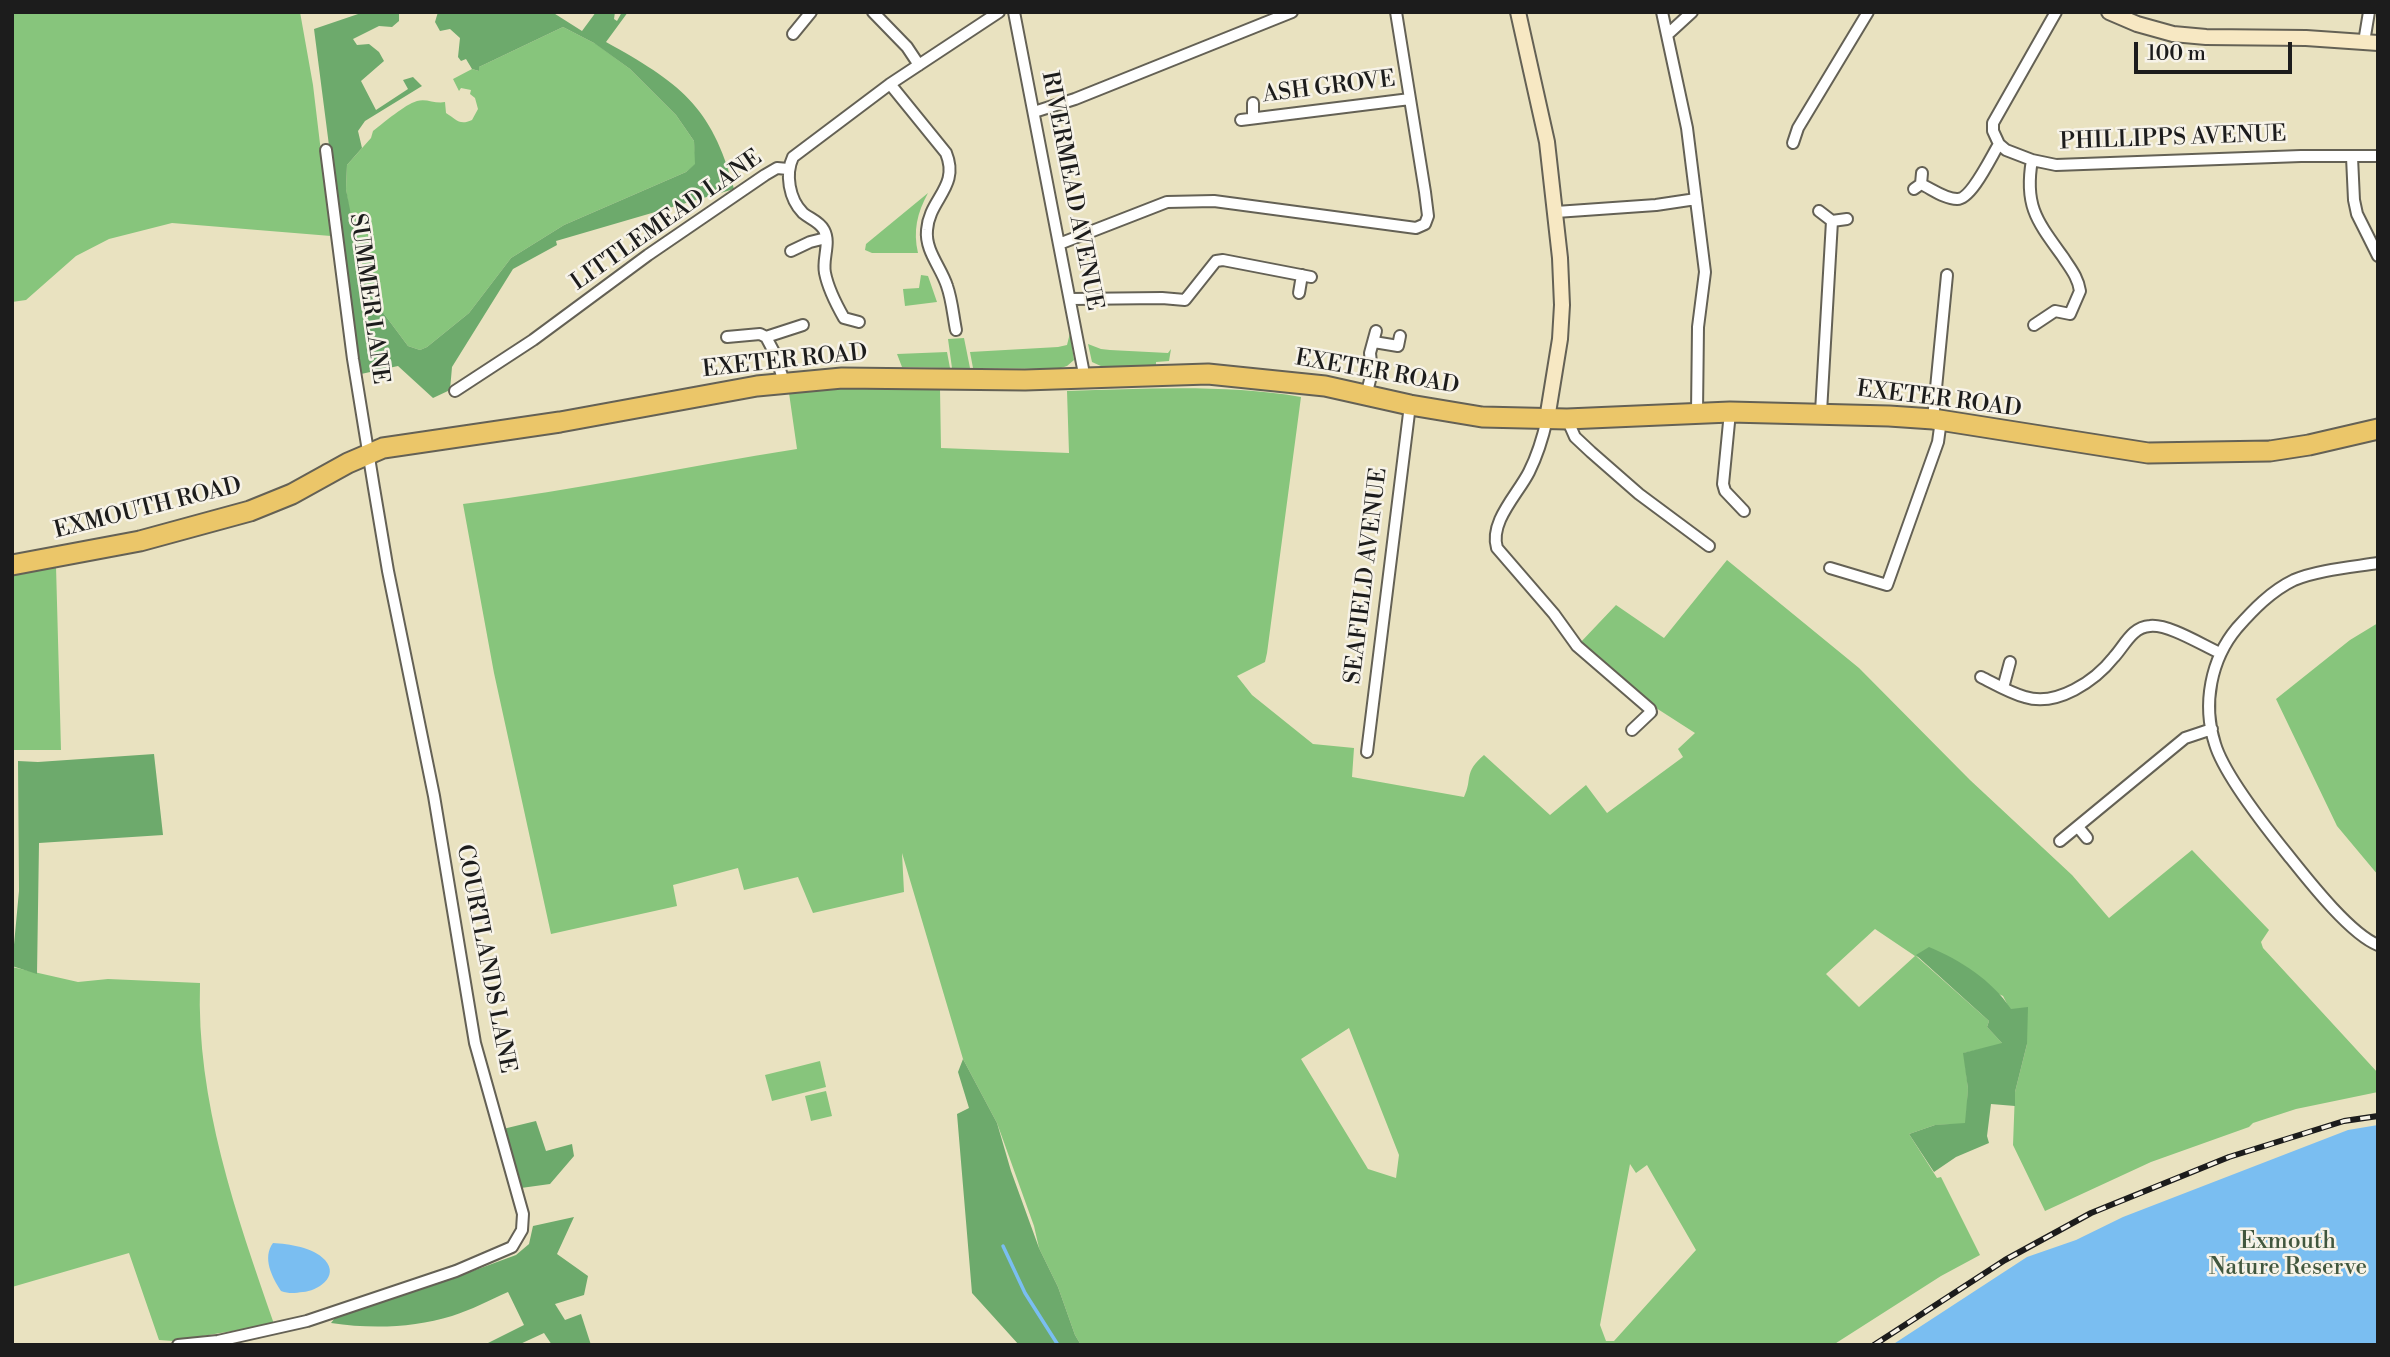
<!DOCTYPE html>
<style>
body{margin:0}
#map{position:relative;width:2390px;height:1357px;overflow:hidden;background:#e9e2c0;font-family:"Libre Bodoni",serif}
canvas{display:block}
.frame{position:absolute;inset:0;border:14px solid #1c1c1c;pointer-events:none}
.scale{position:absolute;left:2134px;top:42px;width:158px;height:32px;box-sizing:border-box;border:4px solid #1c1c1c;border-top:0;padding-left:9px;font-size:21px;line-height:24px;white-space:nowrap;color:#1c1c1c;-webkit-text-stroke:5px #f7f3e8;paint-order:stroke}
</style>
<div id="map">
<canvas width="2390" height="1357"></canvas>
<div class="frame"></div>
<div class="scale">100 m</div>
</div>
<script>
const g = document.querySelector('canvas').getContext('2d');
g.lineJoin = 'round';
function paint(path, color) {
  g.fillStyle = color;
  g.fill(path, 'evenodd');
}
function strokePath(path, color, width, dash) {
  g.strokeStyle = color;
  g.lineWidth = width;
  g.lineCap = dash ? 'butt' : 'round';
  g.setLineDash(dash || []);
  g.stroke(path);
}
function write(font, color, halo, rows, align = 'center') {
  g.font = font + ' "Libre Bodoni",serif';
  g.lineWidth = 5;
  g.setLineDash([]);
  g.textBaseline = 'middle';
  g.strokeStyle = halo;
  g.fillStyle = color;
  for (const [text, x, y, turn = 0] of rows) {
    g.save();
    g.translate(x, y);
    g.rotate((+turn || 0) * Math.PI / 180);
    g.textAlign = isNaN(turn) ? turn : align;
    if (halo) g.strokeText(text, 0, 0);
    g.fillText(text, 0, 0);
    g.restore();
  }
}
paint(new Path2D(`
 M12 12H300L313 85 331 236 172 223 109 239 76 256 26 300 12 302Z
 M563 27 596 44 630 69 676 115 694 141 696 164 686 172 564 225 511 258 469 313 427 347 420 350 408 346 370 295 350 216 346 189 347 165 371 138 373 131C385 122 404 105 417 101 426 98 435 104 445 102L446 113C456 119 459 126 472 120L478 109 475 98 470 94 471 90 461 88 459 91 453 79 472 69 479 71V67Z
 M928 193C917 213 913 231 918 253H872L865 250 866 244Z
 M921 275 928 276 937 302 905 306 903 289 919 288Z
 M1070 333 1074 360 1067 366 1058 369 973 368 970 352 1058 347 1067 345Z
 M964 338 970 368H952L948 339Z
 M1088 344 1101 349 1110 350 1168 353 1171 349 1169 361 1156 362V365L1103 367 1092 362Z
 M947 352 950 368 902 367 897 354Z
 M866 387 940 389 941 448 1069 453 1067 391C1145 389 1224 384 1301 397L1267 653 1265 662 1237 676 1252 695 1313 744 1354 748 1352 777 1464 797C1473 778 1463 773 1484 755L1550 815 1586 785 1607 813 1683 757 1678 749 1695 733 1653 706 1579 644 1616 605 1664 638 1727 560 1859 668 1970 780 2072 875 2109 918 2192 850 2269 930 2261 942 2263 948 2378 1073V1092L2296 1109 2253 1123 2249 1127 2151 1162 2045 1211 2013 1145 2015 1092 2027 1044 2003 996 1916 956 1989 1021 1987 1027 2003 1044 1964 1053 1968 1089 1966 1124 1935 1125 1909 1134 1937 1178 1941 1177 1980 1255 1941 1276 1833 1345H1081L1075 1335 1058 1287 1039 1248 1034 1226 997 1123 963 1059 902 853 904 892 813 913 798 877 744 890 738 868 673 885 677 906 551 934 494 673 463 504C575 491 686 466 797 449L789 393ZM1875 929 1915 956 1859 1007 1826 974ZM1349 1028 1399 1155 1396 1178 1368 1169 1301 1059ZM1630 1164 1636 1173 1647 1165 1696 1250 1614 1341H1606L1600 1325Z
 M56 566 61 750H12V572Z
 M2378 623V875L2337 826 2276 699 2350 640Z
 M12 967 78 982 108 979 200 983C196 1101 236 1214 274 1324L173 1341 159 1340 129 1253 12 1287Z
 M820 1061 826 1087 772 1101 765 1075Z
 M826 1091 832 1116 811 1121 805 1096Z`), '#87c57c');
paint(new Path2D(`
 M364 12H399V21L392 27 379 26 353 39 357 45 369 44 379 52 384 61 361 81 376 110 408 89 403 80 413 77 422 86 365 121 358 131 362 148 347 165 346 189 359 257 370 295 408 346 420 350 427 347 469 313 511 258 564 225 686 172 695 164 694 141 676 115 630 69 594 43 563 27 479 67V71L472 69 466 59 461 61 458 57 460 38 450 29 440 31 435 22 438 12H552L582 31 596 12H615L614 19 617 21 622 12H628L606 42C678 82 712 105 734 189L556 241 557 245 513 269 452 367 450 390 433 398 398 366 361 374 349 301 314 29Z
 M154 754 163 835 39 843 37 974 12 966 19 891 18 761 38 762Z
 M1929 947C1960 960 1992 980 2011 1009L2028 1007 2027 1044 2015 1092V1106L1991 1104 1987 1136 1989 1143 1956 1157 1934 1172 1909 1134 1935 1125 1965 1123 1968 1089 1963 1053 2002 1043 1987 1027 1989 1021 1916 955Z
 M963 1059 997 1123 1011 1171 1039 1248 1058 1287 1075 1335 1081 1345H1019L972 1293 957 1114 969 1108 958 1072Z
 M536 1121 546 1151 572 1144 574 1156 550 1184 521 1188 503 1129Z
 M574 1217 557 1254 588 1276 584 1295 555 1304 565 1320 581 1314 591 1345H552L544 1333 518 1345H484L524 1325 508 1292C490 1300 471 1310 452 1316 413 1328 371 1329 331 1323L338 1314 373 1300 470 1272 516 1255 529 1244 533 1226Z`), '#6daa6c');
paint(new Path2D(`
 M2378 1125V1345H1892L2027 1257 2076 1240 2123 1217 2348 1130Z
 M273 1243C289 1244 313 1247 325 1260 340 1277 317 1291 303 1292 295 1293 289 1294 281 1291 272 1277 262 1258 273 1243Z`), '#7abef1');
strokePath(new Path2D(`
 M1003 1246 1025 1293 1058 1345`), '#7abef1', 3.5);
const street = new Path2D(`
 M873 12 907 47 919 65
 M1014 12 1085 379
 M1662 12 1687 128 1705 272 1698 327 1697 412
 M2056 12 1993 123V131L1999 144 2006 150 2032 160 2056 165 2301 156H2378
 M793 34 811 12
 M1668 34 1692 12
 M2364 42 2369 12
 M890 84 946 153C960 187 929 199 927 230 925 251 941 267 947 286 952 300 953 315 956 330
 M1253 103V118
 M1034 112 1075 99 1292 12
 M1241 120 1410 99
 M1793 143 1798 128 1868 12
 M2352 157 2354 200 2357 214 2378 256
 M2032 160C2024 206 2037 221 2063 257 2070 268 2078 277 2080 291L2070 314 2055 311 2034 325
 M1921 184C1932 189 1945 199 1957 199 1971 200 1991 157 1999 144
 M1914 189 1921 184 1922 173
 M1819 211 1832 221 1847 219
 M1556 212 1656 205 1696 199
 M1059 244 1167 202 1214 201 1416 228 1425 224 1428 216 1425 192 1396 12
 M791 251 810 242 826 238
 M1299 293 1302 275
 M1071 299 1162 298 1185 300 1216 261 1223 260 1311 277
 M859 322 844 318C836 304 828 288 825 273 822 259 831 243 824 230 819 221 810 219 803 213 789 199 785 174 793 157L890 84 999 12
 M727 337 760 334 766 337 775 354 784 382
 M766 337 803 325
 M1374 342 1398 346 1400 336
 M455 391 533 340 648 255 765 175 777 168 788 169
 M1366 396 1372 372 1370 353 1376 331
 M1730 412 1723 484 1725 491 1744 511
 M1821 412 1832 221
 M1547 419C1543 437 1537 456 1529 472 1518 494 1489 522 1497 548L1554 614 1577 646 1650 709 1651 712 1632 730
 M1567 419 1575 437 1591 452 1639 494 1709 546
 M1933 419 1947 275
 M2378 563C2353 567 2317 570 2294 580 2271 591 2253 610 2237 628 2211 659 2202 704 2215 744 2224 774 2267 829 2288 855 2308 880 2350 934 2378 945
 M1830 568 1887 585 1938 442 1941 420
 M1981 677C1995 684 2010 693 2025 697 2057 707 2095 681 2114 657 2125 645 2132 627 2150 626 2169 624 2202 645 2220 653
 M2003 688 2010 662
 M1367 752 1410 405
 M2078 827 2087 838
 M2060 841 2185 738 2212 729
 M178 1345 218 1341 307 1321 456 1271 512 1247 522 1230 523 1214 475 1043 434 796 388 571 374 488 353 359 326 150`);
const secondary = new Path2D(`
 M1518 12 1547 142 1560 258 1562 305 1560 339 1547 419
 M2109 12 2137 24 2173 34 2206 37 2306 38 2378 43`);
const highway = new Path2D(`
 M12 565 140 541 250 511 292 494 348 463 383 448 560 422 757 386 842 378 1025 380 1208 374 1325 386 1410 405 1482 417 1567 419 1730 412 1889 416 1933 419 2148 453 2270 451 2309 445 2378 429`);
strokePath(street, '#646155', 14);
strokePath(secondary, '#646155', 18);
strokePath(highway, '#646155', 23);
strokePath(street, '#fff', 10);
strokePath(secondary, '#f7e8c3', 14);
strokePath(highway, '#ebc669', 19);
const rail = new Path2D(`
 M1874 1345 2005 1260 2091 1213 2229 1157 2344 1121 2378 1116`);
strokePath(rail, '#1c1c1c', 6);
strokePath(rail, '#f7f3e8', 3.5, [10]);
write('23px', '#1c1c1c', '#f7f3e8', [
 ["ASH GROVE",1329,88,-7],
 ["PHILLIPPS AVENUE",2173,139,-2],
 ["RIVERMEAD AVENUE",1071,191,79],
 ["LITTLEMEAD LANE",667,221,-35],
 ["SUMMER LANE",368,299,82],
 ["EXETER ROAD",785,362,-6],
 ["EXETER ROAD",1377,373,10],
 ["EXETER ROAD",1939,400,7],
 ["EXMOUTH ROAD",148,509,-14],
 ["SEAFIELD AVENUE",1367,576,-83],
 ["COURTLANDS LANE",485,959,79]
]);
write('23px', '#41573e', '#f7f3e8', [
 ["Exmouth",2288,1242],
 ["Nature Reserve",2288,1268]
]);
</script>
